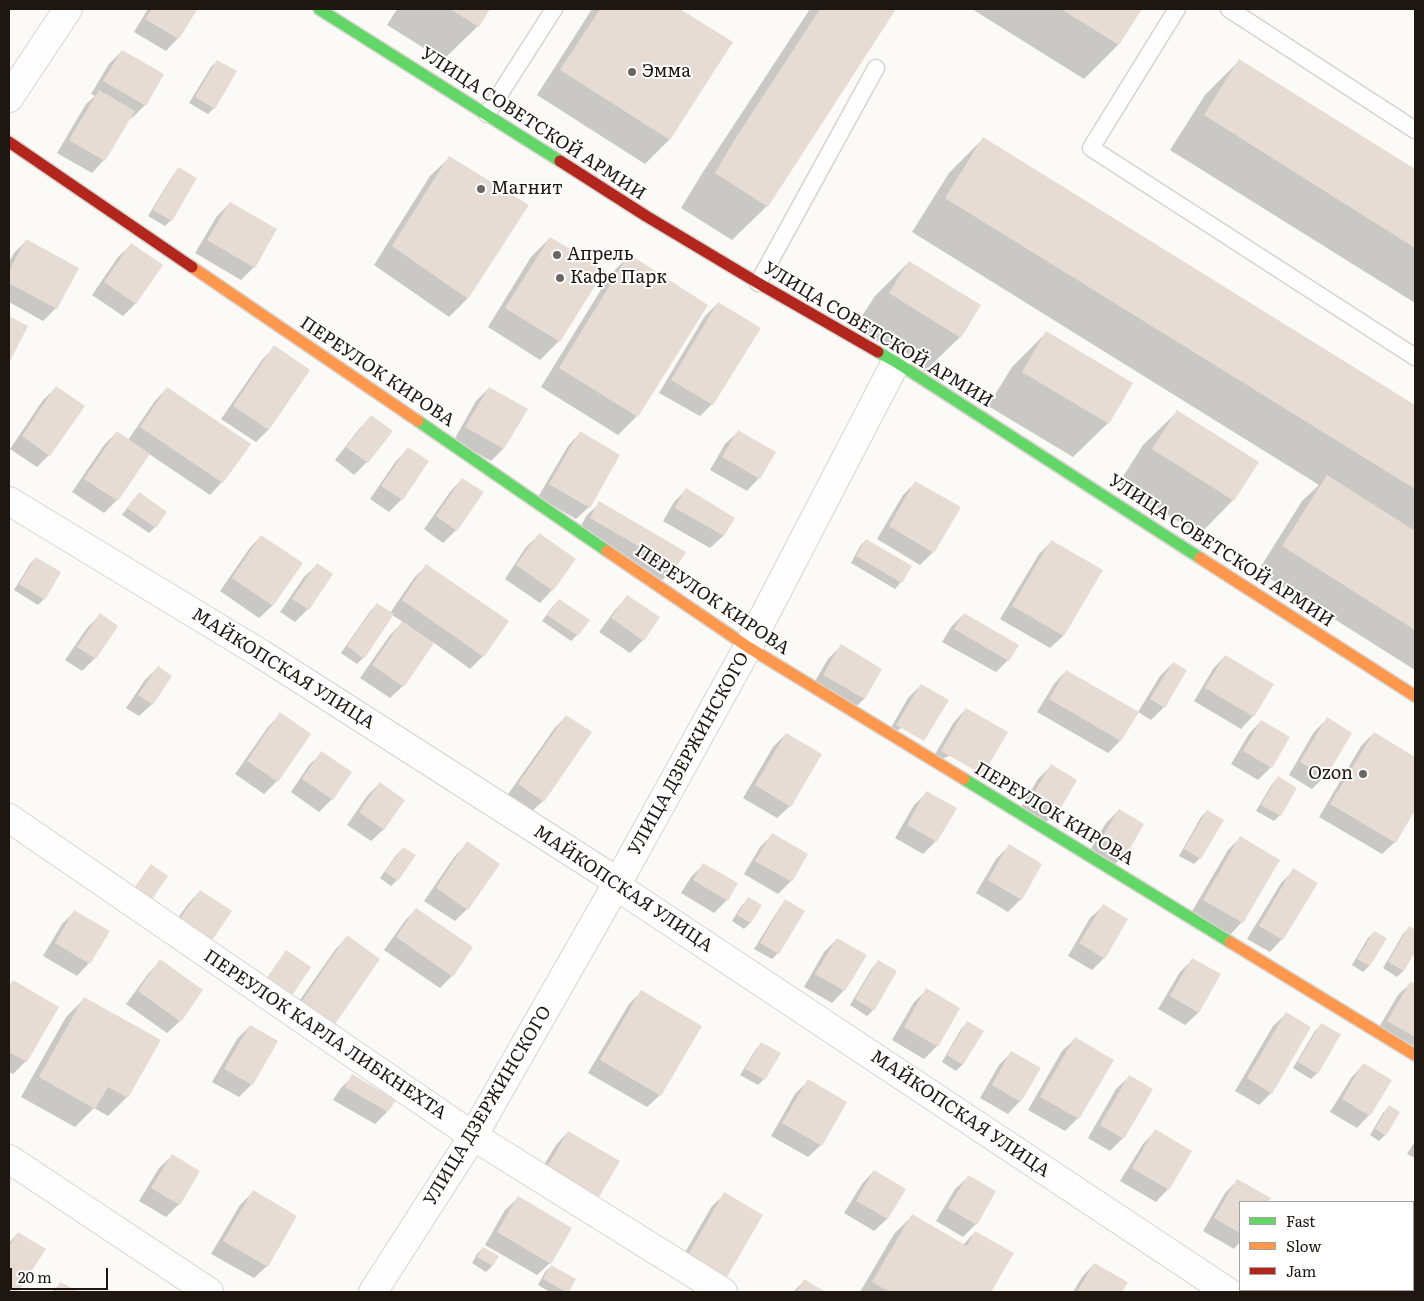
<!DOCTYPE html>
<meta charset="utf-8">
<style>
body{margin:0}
#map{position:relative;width:1424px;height:1301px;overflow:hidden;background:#fcfaf7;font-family:Literata,serif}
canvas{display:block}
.frame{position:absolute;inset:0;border:10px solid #1e1711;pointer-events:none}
.legend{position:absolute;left:1239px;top:1201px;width:175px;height:90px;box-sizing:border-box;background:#fff;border:1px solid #a5a2a0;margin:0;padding:6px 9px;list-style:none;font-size:15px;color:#1e1711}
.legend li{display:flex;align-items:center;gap:10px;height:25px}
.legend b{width:25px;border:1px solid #a5a2a0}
.scale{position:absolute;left:10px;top:1268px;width:98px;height:22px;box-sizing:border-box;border:2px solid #1e1711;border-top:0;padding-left:6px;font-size:15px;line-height:18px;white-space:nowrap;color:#1e1711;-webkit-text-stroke:4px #fff;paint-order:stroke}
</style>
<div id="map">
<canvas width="1424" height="1301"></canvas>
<div class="frame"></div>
<ul class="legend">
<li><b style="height:6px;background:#63d668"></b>Fast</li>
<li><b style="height:6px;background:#ff974d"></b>Slow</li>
<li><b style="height:6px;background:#b3261e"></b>Jam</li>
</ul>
<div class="scale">20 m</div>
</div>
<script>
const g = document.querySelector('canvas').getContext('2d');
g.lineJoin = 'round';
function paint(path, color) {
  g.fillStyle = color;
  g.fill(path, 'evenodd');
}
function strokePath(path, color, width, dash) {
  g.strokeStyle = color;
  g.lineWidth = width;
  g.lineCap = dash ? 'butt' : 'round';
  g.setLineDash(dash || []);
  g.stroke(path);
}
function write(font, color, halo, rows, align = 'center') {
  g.font = font + ' Literata,serif';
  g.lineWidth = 4;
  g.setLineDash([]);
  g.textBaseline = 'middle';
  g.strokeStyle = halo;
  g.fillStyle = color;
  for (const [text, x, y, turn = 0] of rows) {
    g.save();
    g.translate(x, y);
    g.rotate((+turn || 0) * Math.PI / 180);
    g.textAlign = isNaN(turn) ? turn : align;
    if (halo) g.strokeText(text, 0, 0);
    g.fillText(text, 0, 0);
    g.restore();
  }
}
paint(new Path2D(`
 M148 9H193L195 10 178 38 166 51 134 32Z
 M397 9H488L478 26 443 60 387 25Z
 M592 9H677L731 43 670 139 645 164 537 95Z
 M810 9H895L767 206 732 240 681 208 703 172Z
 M972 9H1141L1118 45 1084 79Z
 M122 51 163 75 145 105 132 118 130 117 104 160 92 173 57 153 86 104 95 96 91 94 109 64Z
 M1240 60 1415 170V303L1170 150 1205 95Z
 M217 61 214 108 208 114 189 103 211 67Z
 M983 139 1415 407V670L1258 571 1302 501 1319 485 912 232 949 173Z
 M449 158 468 298 449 317 374 265 430 176Z
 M179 169 195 179 171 220 165 226 148 216 173 175Z
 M230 203 276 230 254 267 241 280 195 253 217 216Z
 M550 238 559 341 540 360 488 327 531 257Z
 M26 241 56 308 43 321 9 302V262L14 253Z
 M131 245 161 265 135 304 123 316 92 295 118 257Z
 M629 256 637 416 618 435 541 387 610 275Z
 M909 262 960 337 925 371 855 327 875 296Z
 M718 303 712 404 700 416 659 393 705 316Z
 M1046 333 1108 423 1073 457 988 406 1012 367Z
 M274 347 309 371 268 430 256 442 221 419 262 360Z
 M56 388 49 455 37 467 10 449 43 400Z
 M167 388 222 482 210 495 149 454 117 500 104 513 72 492 104 445 117 432 128 440 155 401Z
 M489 388 503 449 491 461 454 440 476 401Z
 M1178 411 1233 500 1199 535 1119 483 1143 445Z
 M371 417 367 462 354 475 335 460 359 429Z
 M738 432 759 478 747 491 710 470 725 444Z
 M580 433 589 507 576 519 538 497 568 446Z
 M408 449 427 462 402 499 389 512 370 499 396 461Z
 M462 479 482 493 456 530 443 543 424 529 450 492Z
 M916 482 933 552 920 565 877 539 903 495Z
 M686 490 734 518 723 536 710 548 663 521 674 502Z
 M139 494 155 527 149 533 122 515 133 500Z
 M600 503 684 552 675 568 662 580 578 531 587 515Z
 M539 535 552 590 540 603 505 579 526 547Z
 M261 536 301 563 272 606 259 618 220 591 249 549Z
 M866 540 910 566 901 582 895 589 851 563 860 546Z
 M1052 541 1102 570 1063 636 1050 648 1000 619 1039 554Z
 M36 558 44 599 38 605 14 590 30 564Z
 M317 565 332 575 308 609 295 622 280 612 304 577Z
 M426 566 483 656 470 669 433 642 403 686 390 698 360 678 390 635 403 622 392 615 363 658 357 664 341 653 371 610 377 604 390 613 414 578Z
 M627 597 658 618 643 640 630 653 599 632 615 610Z
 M559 600 577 635 571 641 542 621 553 606Z
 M964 614 1008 660 996 672 942 642 951 627Z
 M100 615 117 627 95 658 82 671 65 660 87 628Z
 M841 646 881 669 864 699 851 711 811 688 828 659Z
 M1225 656 1253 716 1241 729 1194 701 1213 669Z
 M1173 663 1164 707 1151 720 1138 712 1160 676Z
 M158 667 152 704 139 716 126 708 145 680Z
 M1066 671 1120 741 1108 753 1037 712 1054 684Z
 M921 685 947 700 885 738 908 698Z
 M966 709 1007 733 929 764 954 722Z
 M280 714 277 781 264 794 235 774 268 727Z
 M566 716 543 801 530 813 506 797 554 729Z
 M1327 719 1350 733 1325 776 1312 789 1289 775 1314 732Z
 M1261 721 1271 767 1258 780 1231 764 1249 734Z
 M1374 733 1415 758V807L1395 842 1382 854 1319 817 1361 746Z
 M786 734 790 806 777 818 743 798 773 747Z
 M322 753 332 799 319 812 291 792 309 765Z
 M1051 766 1076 780 1058 811 1045 823 1020 809 1038 779Z
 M1278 778 1280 815 1274 821 1256 811 1272 784Z
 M380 783 384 829 371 841 347 825 367 796Z
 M927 793 936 841 923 854 895 838 914 805Z
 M1119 810 1126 853 1113 866 1089 852 1106 823Z
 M1207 811 1200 858 1194 864 1179 856 1201 817Z
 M772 835 791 881 778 894 744 874 760 847Z
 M1240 838 1242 922 1230 935 1191 913 1228 850Z
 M468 843 467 909 455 921 424 901 455 856Z
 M1009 846 1021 899 1008 912 976 893 996 859Z
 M403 848 414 856 397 880 391 886 380 878 397 854Z
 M704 864 727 900 714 913 681 893 691 877Z
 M1294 870 1282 939 1270 952 1247 939 1281 883Z
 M200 891 230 912 167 933 188 904Z
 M748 899 760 906 750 923 744 929 732 921 742 905Z
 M786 901 778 953 772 959 754 949 780 907Z
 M1103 906 1104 958 1092 970 1068 956 1090 918Z
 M416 909 452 976 440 988 384 950 404 922Z
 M74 912 89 963 77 976 43 956 62 924Z
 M1409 928 1415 931V950L1403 971 1397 977 1383 968 1403 934Z
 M1374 932 1369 966 1363 972 1352 965 1368 938Z
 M347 937 379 959 288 1017 335 950Z
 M837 939 844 990 832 1003 804 987 824 952Z
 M1192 960 1219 975 1198 1013 1185 1025 1158 1009 1180 972Z
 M160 961 180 1021 167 1033 126 1004 148 974Z
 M878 962 873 1010 867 1016 850 1005 872 968Z
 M13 981 58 1008 26 1061 13 1074 9 1072V986Z
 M1411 983 1415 985V1046L1375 1034 1398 995Z
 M927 990 959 1009 937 1046 924 1059 892 1040 914 1002Z
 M641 992 660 1095 647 1107 588 1073 629 1004Z
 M85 998 127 1097 108 1116 94 1108 75 1127 21 1097 66 1017Z
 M1286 1014 1271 1093 1259 1105 1235 1091 1273 1026Z
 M967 1023 962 1065 956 1071 942 1062 961 1029Z
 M1321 1025 1317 1073 1311 1079 1293 1068 1315 1031Z
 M250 1026 277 1042 252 1084 239 1097 212 1082 237 1039Z
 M1075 1039 1112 1060 1078 1118 1065 1131 1028 1110 1062 1051Z
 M762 1043 764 1079 758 1085 740 1075 756 1049Z
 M1012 1052 1020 1101 1008 1114 980 1098 999 1065Z
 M1363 1065 1369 1115 1357 1128 1330 1112 1351 1078Z
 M353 1076 387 1112 375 1124 333 1100 340 1089Z
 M1129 1077 1123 1138 1110 1151 1088 1138 1116 1089Z
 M808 1081 821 1145 808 1157 771 1136 795 1094Z
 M1389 1107 1385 1135 1379 1141 1370 1135 1383 1113Z
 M1155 1131 1168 1189 1156 1202 1120 1181 1143 1144Z
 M568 1132 618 1161 598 1196 585 1209 535 1180 556 1145Z
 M1415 1141V1158L1407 1154Z
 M172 1156 198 1171 179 1204 166 1217 139 1201 159 1168Z
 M874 1171 904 1189 887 1219 874 1231 844 1213 862 1184Z
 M968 1177 995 1192 976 1224 963 1237 936 1221 955 1189Z
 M1238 1180 1269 1198 1267 1202H1240V1242L1234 1249 1203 1231 1225 1193Z
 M253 1192 267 1266 254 1278 211 1254 240 1205Z
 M725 1194 762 1215 726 1277 713 1289 676 1268 712 1206Z
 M518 1198 550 1263 537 1275 485 1245 505 1210Z
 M912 1216 963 1245 975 1232 1012 1254 990 1292H860L894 1234Z
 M18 1233 44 1249 17 1292H9V1243Z
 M483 1248 497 1257 492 1266 486 1272 472 1263 477 1254Z
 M1094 1264 1126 1283 1120 1292H1073L1082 1277Z
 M551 1266 574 1280 567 1292H550L538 1285 545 1272Z
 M804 1281 823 1292H793Z
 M60 1284 77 1292H52Z
 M1287 1290H1328L1326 1292H1285Z
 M1338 1290H1391L1390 1292H1337Z`), '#0003');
paint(new Path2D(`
 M152 9H195L197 10 179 39 145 19Z
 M450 9H490L479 27Z
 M600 9H680L733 42 670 140 560 70Z
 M820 9H896L768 207 715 173 737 136Z
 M1061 9H1142L1119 45Z
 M122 50 164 74 146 106 103 81Z
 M1239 59 1415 169V248L1204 115Z
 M217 60 237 71 215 109 195 97Z
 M99 90 135 111 105 161 69 140Z
 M983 137 1415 405V489L945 198Z
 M449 156 529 205 468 299 392 246Z
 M178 167 197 178 172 221 153 210Z
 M230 202 277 229 255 268 207 240Z
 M550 237 605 270 560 342 505 308Z
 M26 239 79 268 57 309 9 283V271Z
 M131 243 163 265 136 304 104 282Z
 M629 254 708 305 638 417 559 368Z
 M909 261 981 305 961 338 889 293Z
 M718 302 761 328 713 405 671 380Z
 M9 316 28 326 9 363Z
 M1046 331 1133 383 1109 424 1022 372Z
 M274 345 310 370 269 430 233 406Z
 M56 386 85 406 50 456 22 436Z
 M167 387 251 444 223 483 140 427Z
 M489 387 528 409 504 449 465 427Z
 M1177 410 1259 462 1234 501 1152 449Z
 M371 415 393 431 368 463 346 447Z
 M738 430 776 452 760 479 722 457Z
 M117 431 150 454 118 501 84 479Z
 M580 431 620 455 590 508 549 484Z
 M408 447 429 461 403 500 381 486Z
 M1327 475 1415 531V630L1282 546Z
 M462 478 484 492 457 531 436 516Z
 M915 481 961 507 934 553 889 526Z
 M686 488 735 518 724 536 675 508Z
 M139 492 167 512 156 528 127 508Z
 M599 501 686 552 676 568 590 518Z
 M539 533 576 559 553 591 516 565Z
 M261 535 303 563 273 606 232 578Z
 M866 539 912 566 902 583 856 556Z
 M1051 540 1103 570 1064 636 1012 606Z
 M36 557 61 572 45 600 19 584Z
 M317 563 333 574 309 610 292 599Z
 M426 564 509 621 484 657 402 600Z
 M627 595 660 617 644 641 611 618Z
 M559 599 590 620 578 636 547 615Z
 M377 603 394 614 364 659 347 646Z
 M100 613 118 626 96 659 77 647Z
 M964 613 1019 645 1009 661 954 629Z
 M402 621 434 643 404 687 372 665Z
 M841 644 882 669 865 699 823 675Z
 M1225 655 1274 684 1254 717 1205 688Z
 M1173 662 1187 670 1165 708 1150 699Z
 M158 666 172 676 153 705 138 695Z
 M1066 670 1139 712 1121 741 1049 699Z
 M921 684 949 700 924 741 896 725Z
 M966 708 1008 732 983 775 941 751Z
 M280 712 311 734 278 782 247 761Z
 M566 715 592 732 544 802 518 784Z
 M1327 717 1352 733 1326 777 1300 762Z
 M1261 720 1290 737 1272 768 1243 751Z
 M1374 732 1415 757V810L1396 843 1330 804Z
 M786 733 822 754 791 807 755 785Z
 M321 751 352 772 333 800 302 779Z
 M1051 764 1077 780 1059 811 1032 796Z
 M1278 776 1297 788 1281 816 1261 805Z
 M380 782 405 800 384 830 359 812Z
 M926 791 957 808 937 842 907 825Z
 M1119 809 1144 824 1127 854 1101 839Z
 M1207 810 1224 820 1201 859 1184 849Z
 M772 833 808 854 792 882 755 861Z
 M1240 836 1280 860 1243 923 1203 900Z
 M467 841 500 864 468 910 436 888Z
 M1009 844 1042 864 1022 900 988 880Z
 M403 847 416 855 398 881 385 872Z
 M703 863 738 883 728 901 693 880Z
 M151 864 168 876 147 907 129 895Z
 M1293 868 1318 883 1283 940 1259 926Z
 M200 890 232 911 211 942 179 920Z
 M748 897 762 905 751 923 737 915Z
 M785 899 805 911 779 954 760 943Z
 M1103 904 1128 919 1105 959 1079 943Z
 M416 908 473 947 453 977 396 937Z
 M74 910 110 931 90 964 55 943Z
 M1409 926 1415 930V952L1404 971 1388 962Z
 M1374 931 1387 938 1370 966 1357 959Z
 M347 935 380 959 333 1027 300 1004Z
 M837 938 867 955 845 991 815 974Z
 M286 950 311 967 291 997 266 979Z
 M1192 958 1221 974 1199 1013 1170 996Z
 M160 959 203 990 181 1022 138 991Z
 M878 960 897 971 874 1011 855 999Z
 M13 980 59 1007 27 1062 9 1052V987Z
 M1411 981 1415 984V1037L1387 1021Z
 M926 988 960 1008 938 1047 904 1027Z
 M641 990 702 1026 661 1096 600 1060Z
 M84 997 161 1040 128 1098 108 1087 95 1109 39 1077Z
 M1286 1012 1311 1027 1272 1094 1247 1078Z
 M967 1021 984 1031 963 1065 947 1055Z
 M1321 1023 1341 1034 1318 1074 1298 1062Z
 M250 1025 278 1041 253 1085 224 1069Z
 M1075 1037 1114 1060 1079 1119 1040 1097Z
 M761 1042 781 1053 765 1080 745 1069Z
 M1011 1051 1041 1068 1021 1102 992 1085Z
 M1363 1063 1392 1080 1370 1116 1342 1099Z
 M352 1074 396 1100 388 1112 345 1087Z
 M1129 1075 1153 1089 1124 1139 1100 1125Z
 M808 1079 847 1102 822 1146 782 1123Z
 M1389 1105 1400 1112 1386 1136 1375 1129Z
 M1155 1129 1192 1151 1169 1190 1132 1168Z
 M568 1131 620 1161 599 1197 547 1167Z
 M172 1154 200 1171 180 1205 151 1188Z
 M874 1170 906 1189 888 1219 856 1201Z
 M968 1175 996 1191 977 1225 948 1208Z
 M1237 1179 1271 1198 1268 1202H1240V1233L1214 1218Z
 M253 1190 297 1216 268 1267 223 1241Z
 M724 1192 763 1215 727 1277 688 1255Z
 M518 1196 572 1228 551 1264 497 1232Z
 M912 1214 967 1246 975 1231 1014 1253 991 1292H890L872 1282Z
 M18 1232 46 1249 18 1292H9V1247Z
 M483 1247 499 1256 493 1266 477 1257Z
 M1094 1263 1128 1282 1122 1292H1077Z
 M551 1265 576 1279 569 1292H566L543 1279Z
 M804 1279 826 1292H796Z
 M60 1282 80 1292H55Z
 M1295 1290H1329L1328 1292H1299Z
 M1342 1290H1393L1391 1292H1341Z`), '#e6dcd3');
const lane = new Path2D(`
 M1177 9 1091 148 1415 357
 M1229 9 1415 130
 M487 114 554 9
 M758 283 876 68`);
const street = new Path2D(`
 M9 98 68 9
 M9 501 263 655 618 882 624 891 1228 1292
 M9 818 473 1136 723 1292
 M9 1159 209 1292
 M373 1292 473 1136 618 882 748 647 896 362`);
const fast = new Path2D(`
 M319 9 560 161
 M878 352 896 362 1200 558
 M418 421 607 551
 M964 779 1230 942`);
const slow = new Path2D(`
 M192 267 418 421
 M607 551 748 647 964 779
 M1200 558 1415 696
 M1230 942 1415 1055`);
const jam = new Path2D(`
 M9 142 192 267
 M560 161 646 216 758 283 878 352`);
strokePath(lane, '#d7d3ce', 19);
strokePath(street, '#d7d3ce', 30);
strokePath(fast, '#d7d3ce', 14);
strokePath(slow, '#d7d3ce', 14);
strokePath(jam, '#d7d3ce', 14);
strokePath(lane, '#fffefe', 16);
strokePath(street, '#fffefe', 28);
strokePath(fast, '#63d668', 11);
strokePath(slow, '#ff974d', 11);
strokePath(jam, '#b3261e', 11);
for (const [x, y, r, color] of [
 [632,72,5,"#6c6662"],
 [481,189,5,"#6c6662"],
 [557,255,5,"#6c6662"],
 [560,278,5,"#6c6662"],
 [1363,774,5,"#6c6662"]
]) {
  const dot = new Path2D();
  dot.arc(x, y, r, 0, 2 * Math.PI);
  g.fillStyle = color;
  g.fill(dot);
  strokePath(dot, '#fff', 2);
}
write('18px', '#1e1711', '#fff', [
 ["Эмма",642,72],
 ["Магнит",491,189],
 ["Апрель",567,255],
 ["Кафе Парк",570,278],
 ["Ozon",1353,774,"right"]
], 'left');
write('18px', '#1e1711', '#fff', [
 ["УЛИЦА СОВЕТСКОЙ АРМИИ",533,124,33],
 ["УЛИЦА СОВЕТСКОЙ АРМИИ",878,335,31],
 ["ПЕРЕУЛОК КИРОВА",377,372,34],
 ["УЛИЦА СОВЕТСКОЙ АРМИИ",1221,551,33],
 ["ПЕРЕУЛОК КИРОВА",712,600,34],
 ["МАЙКОПСКАЯ УЛИЦА",283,669,32],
 ["УЛИЦА ДЗЕРЖИНСКОГО",689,754,-61],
 ["ПЕРЕУЛОК КИРОВА",1054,814,31],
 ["МАЙКОПСКАЯ УЛИЦА",623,889,34],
 ["ПЕРЕУЛОК КАРЛА ЛИБКНЕХТА",325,1035,34],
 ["УЛИЦА ДЗЕРЖИНСКОГО",488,1106,-59],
 ["МАЙКОПСКАЯ УЛИЦА",960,1114,34]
]);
</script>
